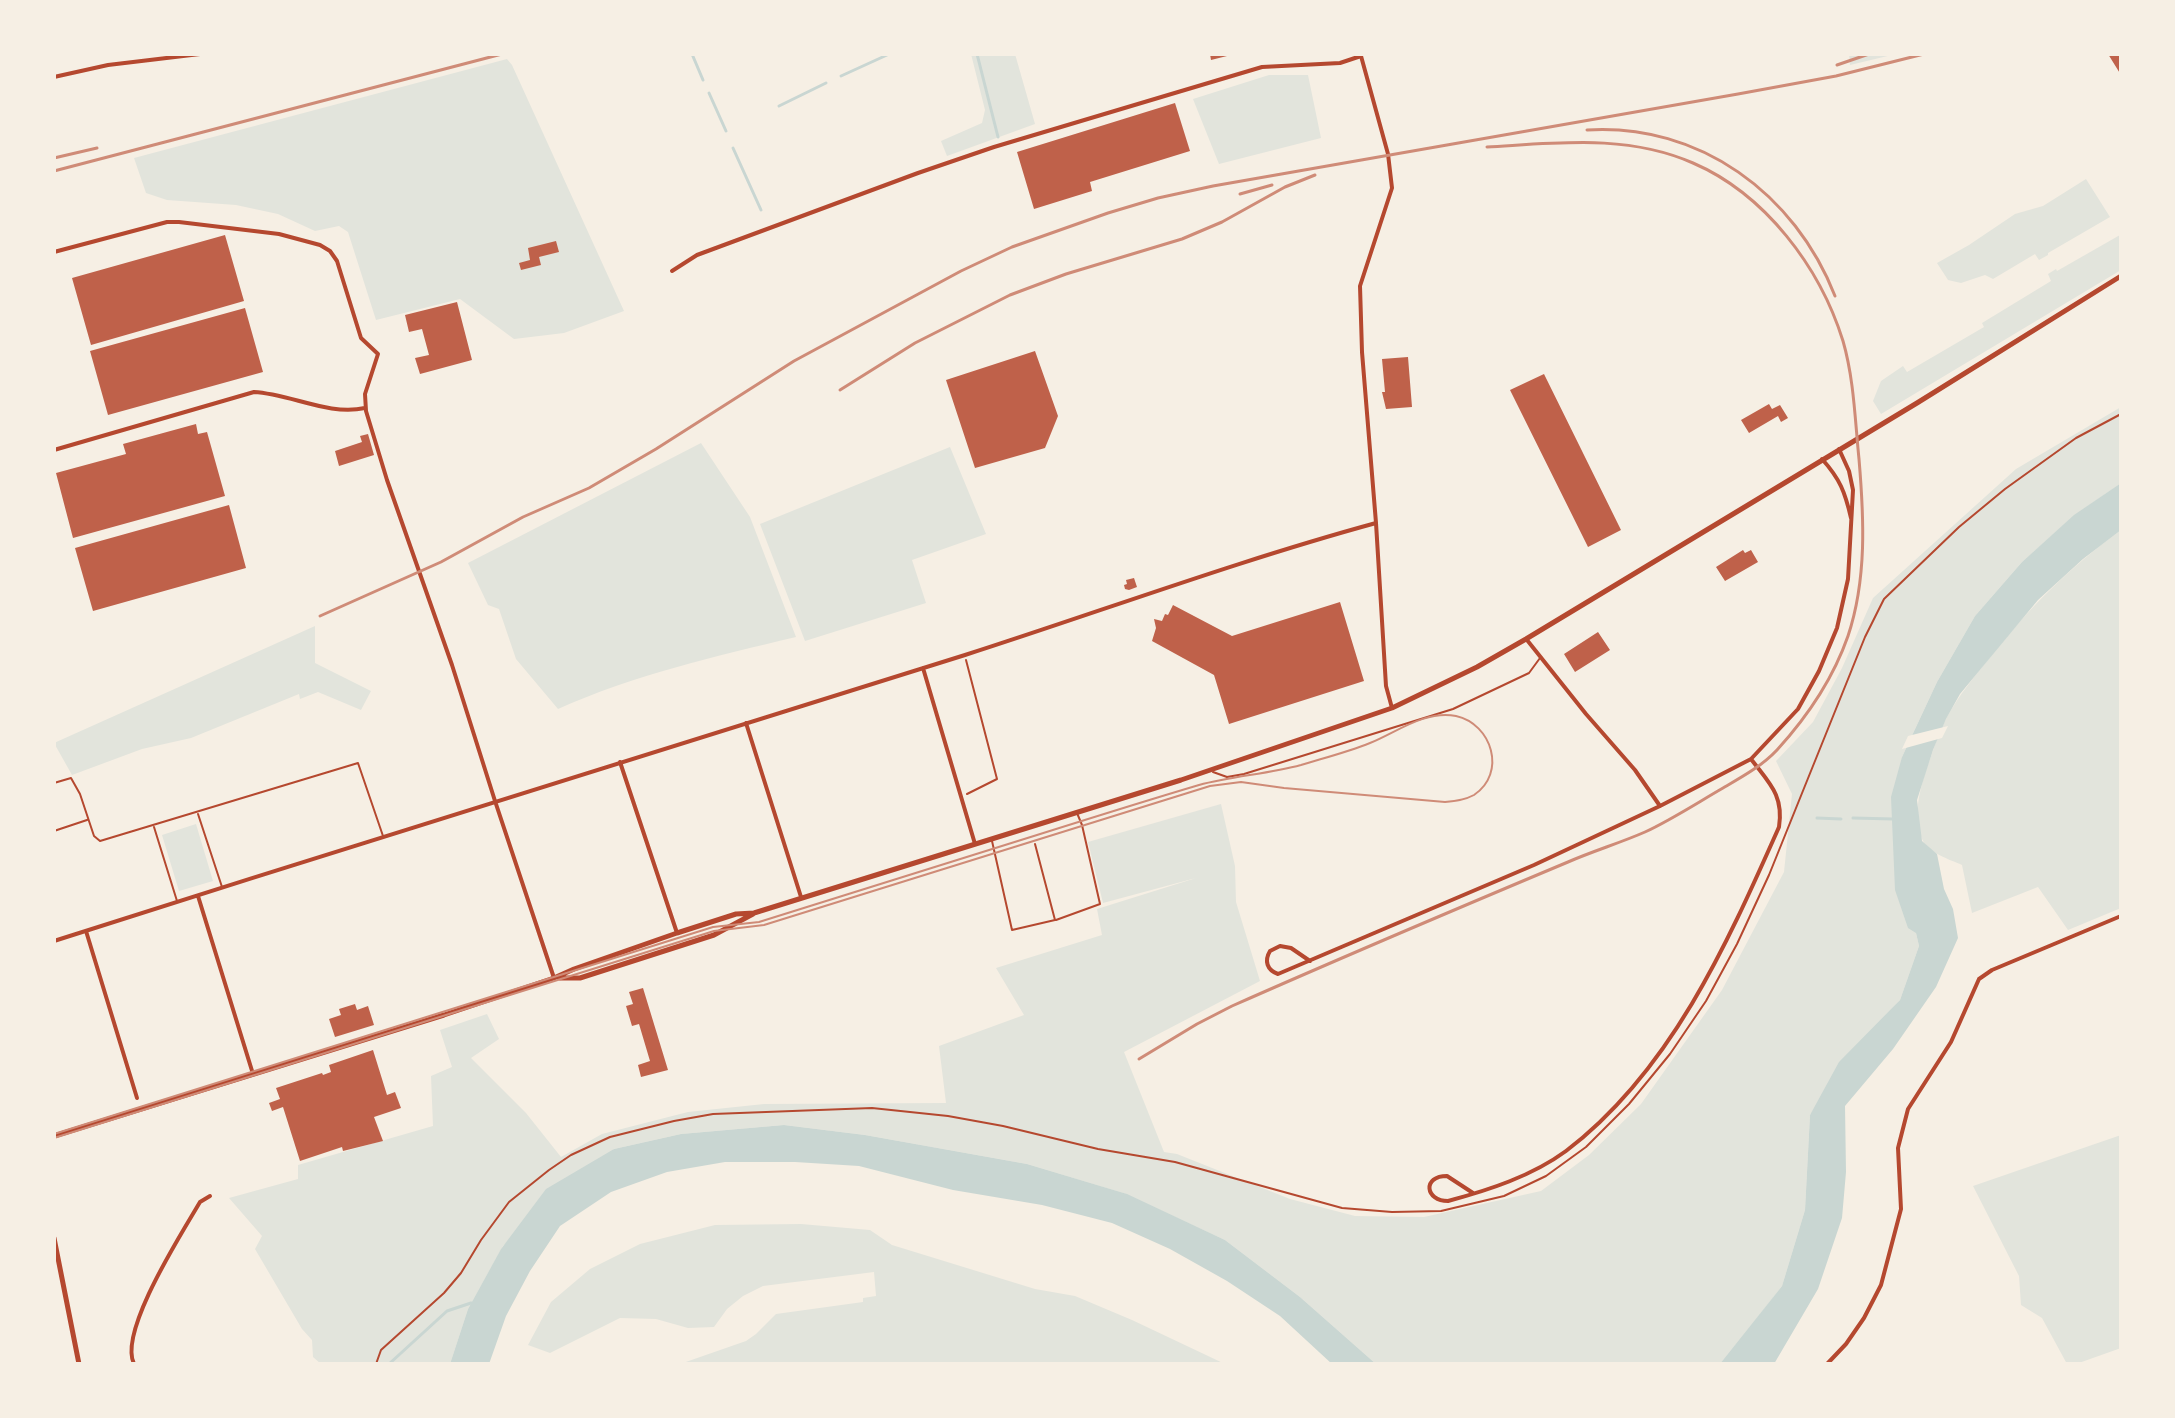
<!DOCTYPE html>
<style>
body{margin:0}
#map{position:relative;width:2175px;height:1418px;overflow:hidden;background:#f6efe4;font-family:Literata,serif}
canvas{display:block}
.frame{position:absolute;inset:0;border:56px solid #f6efe4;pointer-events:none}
</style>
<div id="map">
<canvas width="2175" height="1418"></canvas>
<div class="frame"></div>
</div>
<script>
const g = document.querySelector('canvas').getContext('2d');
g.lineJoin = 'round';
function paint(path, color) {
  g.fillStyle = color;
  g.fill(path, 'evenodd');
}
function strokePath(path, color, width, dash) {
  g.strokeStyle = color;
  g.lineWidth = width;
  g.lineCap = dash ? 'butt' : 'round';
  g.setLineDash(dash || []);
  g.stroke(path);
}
paint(new Path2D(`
 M971 54H1015L1035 124 947 156 941 141 982 123 985 110Z
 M1849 54H1896L1850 65Z
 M507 59 512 65 624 311 564 333 514 339 460 299 376 320 348 232 339 226 315 231 278 214 236 205 167 200 146 193 134 158Z
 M1269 75H1308L1321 138 1219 164 1193 99Z
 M2086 179 2110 217 2048 253V255L2039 260 2035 254 1993 279 1985 275 1961 283 1948 280 1937 263 1969 245 2015 214 2043 206Z
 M2120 235 2121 270 1881 414 1873 401 1881 381 1903 366 1907 372 1984 327 1982 323 2051 281 2048 274 2056 269 2057 271Z
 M2121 407V483L2074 516 2022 562 1975 616 1937 682 1902 757 1916 933 1919 946 1900 1000 1872 1032 1810 1115 1805 1210 1782 1286 1722 1364H1376L1300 1297 1225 1240 1123 1193 1027 1164 865 1135 784 1125 681 1134 614 1149 503 1246 468 1309 450 1364H321L313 1357 312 1340 302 1329 255 1249 262 1236 229 1198 298 1179V1165L433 1126 431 1076 452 1067 440 1030 487 1014 499 1039 471 1058 526 1113 561 1157 602 1134 688 1112 764 1104 946 1103 939 1046 1024 1015 996 968 1102 935 1097 909 1196 878 1103 903 1088 842 1221 804 1235 866 1236 902 1260 981 1124 1052 1164 1152 1177 1154 1290 1199 1355 1216 1424 1217 1541 1191 1589 1155 1641 1104 1722 990 1784 872 1792 794 1776 761 1813 722 1842 668 1873 598 2016 469Z
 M701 443 750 517 796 637C716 656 634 675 558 709L516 659 499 609 488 605 468 563Z
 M950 447 986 534 912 560 926 603 805 641 760 524Z
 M2121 530V908L2068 930 2038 887 1972 913 1962 865C1949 859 1928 853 1922 839 1913 817 1919 794 1925 773 1932 754 1938 734 1947 717 1959 695 1975 676 1990 657 2030 607 2069 568 2121 530Z
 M315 626V663L371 691 361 710 318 692 300 699 299 694 191 738 142 749 72 775 54 743Z
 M196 824 213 881 179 891 162 835Z
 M2121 1135V1348L2076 1364H2067L2042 1318 2021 1305 2019 1276 1973 1186Z
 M801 1224 870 1230 892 1245 1035 1289 1075 1296 1132 1320 1225 1364H680L746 1341 756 1334 776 1314 863 1302V1298L876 1296 874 1272 763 1286 743 1296 727 1309 714 1327 688 1328 656 1319 620 1318 550 1353 528 1345 551 1302 590 1269 640 1244 715 1225Z`), '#e2e4dc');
paint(new Path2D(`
 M2121 483V530L2083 559 2038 600 1960 694 1946 719 1933 750 1917 800 1922 841 1937 854 1944 889 1953 909 1958 938 1936 987 1893 1049 1845 1106 1846 1172 1842 1218 1818 1289 1774 1364H1720L1782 1286 1805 1210 1810 1115 1839 1062 1900 1000 1919 946 1916 933 1908 928 1895 890 1891 797 1902 757 1937 682 1975 616 2022 562 2074 515Z
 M784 1125 865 1135 1027 1164 1127 1194 1225 1240 1300 1297 1376 1364H1332L1280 1316 1227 1281 1170 1249 1112 1223 1042 1205 953 1190 859 1166 795 1162H725L667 1172 611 1192 560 1226 530 1271 506 1316 489 1364H450L468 1309 501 1249 546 1189 614 1149 681 1134Z`), '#c9d6d2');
paint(new Path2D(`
 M1948 726 1942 738 1902 749 1908 736Z`), '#f6efe4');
strokePath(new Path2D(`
 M692 54 703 80
 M977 54 998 137
 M841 76 887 55
 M709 93 726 131
 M779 106 826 83
 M733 148 761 210
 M1817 818 1841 819
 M1853 818 1893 819
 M389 1364 447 1311 471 1303`), '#c9d6d2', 3);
paint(new Path2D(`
 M1210 54H1230L1231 55 1211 60Z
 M2108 54H2121V75Z
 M1175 103 1190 151 1090 182 1092 191 1034 209 1017 152Z
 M225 235 244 301 91 345 72 278Z
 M556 241 559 252 539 257 541 265 521 270 519 263 530 260 528 248Z
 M457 302 472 360 420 374 415 358 429 355 422 329 409 332 405 315Z
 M245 308 263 372 108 415 90 351Z
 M1035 351 1058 416 1045 448 975 468 946 380Z
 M1408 357 1412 407 1386 409 1382 392H1385L1382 359Z
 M1544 374 1621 530 1588 547 1510 390Z
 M1769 404 1772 409 1780 405 1788 418 1781 422 1778 416 1749 433 1741 420Z
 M196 424 198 434 207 432 225 496 73 538 56 473 126 454 123 444Z
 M368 434 374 455 339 466 335 451 362 442 360 436Z
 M229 505 246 568 93 611 75 548Z
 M1743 550 1745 553 1751 550 1758 562 1725 581 1716 567Z
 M1134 578 1137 587 1129 590 1125 589 1124 585 1127 584 1126 580Z
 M1340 602 1364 681 1229 724 1214 675 1152 641 1156 628 1154 619 1162 621 1165 614 1168 615 1173 605 1232 636Z
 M1598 632 1610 650 1575 672 1564 654Z
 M643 988 668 1070 641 1077 638 1065 650 1061 639 1024 632 1026 626 1006 633 1004 629 992Z
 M355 1004 357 1010 368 1006 374 1025 335 1037 329 1019 341 1015 339 1009Z
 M373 1050 387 1095 395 1092 401 1108 374 1117 383 1141 343 1151 342 1147 300 1161 283 1107 272 1111 269 1103 280 1099 276 1088 322 1073 323 1075 331 1072 329 1065Z`), '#bf614a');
strokePath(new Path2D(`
 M966 660 997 779 967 794
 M376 1364 381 1350 444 1293 461 1273 481 1240 509 1202 549 1170 571 1155 610 1137 674 1121 713 1114 872 1108 948 1116 1003 1126 1098 1149 1175 1162 1342 1208 1392 1212 1441 1211 1504 1196 1546 1176 1586 1147 1629 1104 1670 1054 1706 1001 1737 944 1769 875 1865 637 1884 599 1959 527 2005 489 2076 438 2121 414`), '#b5482f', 2);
strokePath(new Path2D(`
 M1213 772 1227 777 1244 774 1453 709 1529 673 1540 658
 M54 783 71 778 80 794 94 836 100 841 358 763 383 836
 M198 814 222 887
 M154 827 177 901
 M54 831 87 820
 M992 841 1012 930 1055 920 1035 844
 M1056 920 1100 904 1082 825 1077 813`), '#b5482f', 2);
strokePath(new Path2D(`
 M54 77 108 65 200 54
 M54 252 167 222H179L279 234 320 245 330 251 337 261 361 338 378 354 365 394 366 411 387 480 452 665 495 801 554 978
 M672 271 697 255 918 173 994 147 1168 95 1262 67 1340 63 1361 56 1388 154 1392 188 1360 286 1362 352 1376 523 1386 686 1392 708
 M54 450 254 392C291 394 328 416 365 408
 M1822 459C1840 479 1845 492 1851 518
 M1527 640 1586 714 1635 770 1660 806
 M923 668 975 844
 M746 723 801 897
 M620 762 677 933
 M198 896 253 1074
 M86 931 137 1098
 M54 941C357 844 661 751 965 655 1102 611 1237 561 1376 523
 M1310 961 1291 948 1280 946 1270 951C1264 961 1267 970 1278 974L1534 865 1660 806 1751 759 1798 709 1819 671 1837 628 1848 579 1853 490 1849 471 1839 449
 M1473 1193 1447 1176C1422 1176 1425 1201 1448 1201 1489 1190 1532 1176 1566 1151 1671 1071 1727 944 1779 827 1784 795 1769 783 1751 759
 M134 1364C118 1332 182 1233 200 1202L210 1196
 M1827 1364 1846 1344 1864 1318 1881 1285 1901 1209 1898 1148 1908 1109 1951 1042 1979 979 1992 970 2121 916`), '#b5482f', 4);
strokePath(new Path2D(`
 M560 978H580L714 935 753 914
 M54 1136 444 1015 554 978 574 969 677 933 736 914 754 913 1181 780 1392 708 1477 667 1526 639 1917 403 2121 276
 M54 1238 79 1364`), '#b5482f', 5);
strokePath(new Path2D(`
 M54 1134 713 927 759 922C851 893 944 864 1037 835 1091 818 1145 801 1199 785 1233 776 1268 774 1301 765 1324 758 1348 752 1370 743 1397 732 1425 710 1456 716 1492 724 1507 773 1474 795 1465 800 1455 801 1445 802L1284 788 1241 782 1210 786 764 925 714 931 682 941 54 1138`), '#cf8b77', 2);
strokePath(new Path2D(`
 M1837 65 1869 54
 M1587 130C1700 123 1795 194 1835 296
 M54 158 97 148
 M54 171 502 54
 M1240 194 1272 185
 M840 390 915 343 1010 295 1066 274 1182 239 1222 222 1285 187 1315 175
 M320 616 441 562 523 517 589 488 656 449 794 361 961 271 1012 247 1108 213 1158 198 1213 186 1738 94 1836 76 1924 54
 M1139 1059 1197 1024 1232 1006C1343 957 1456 909 1568 862 1593 851 1620 843 1645 832 1671 820 1697 803 1723 788 1742 777 1762 766 1777 750 1808 716 1833 679 1848 636 1867 579 1864 518 1859 459 1855 420 1854 379 1843 341 1820 267 1765 194 1693 163 1627 134 1558 143 1487 147`), '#cf8b77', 3);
</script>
